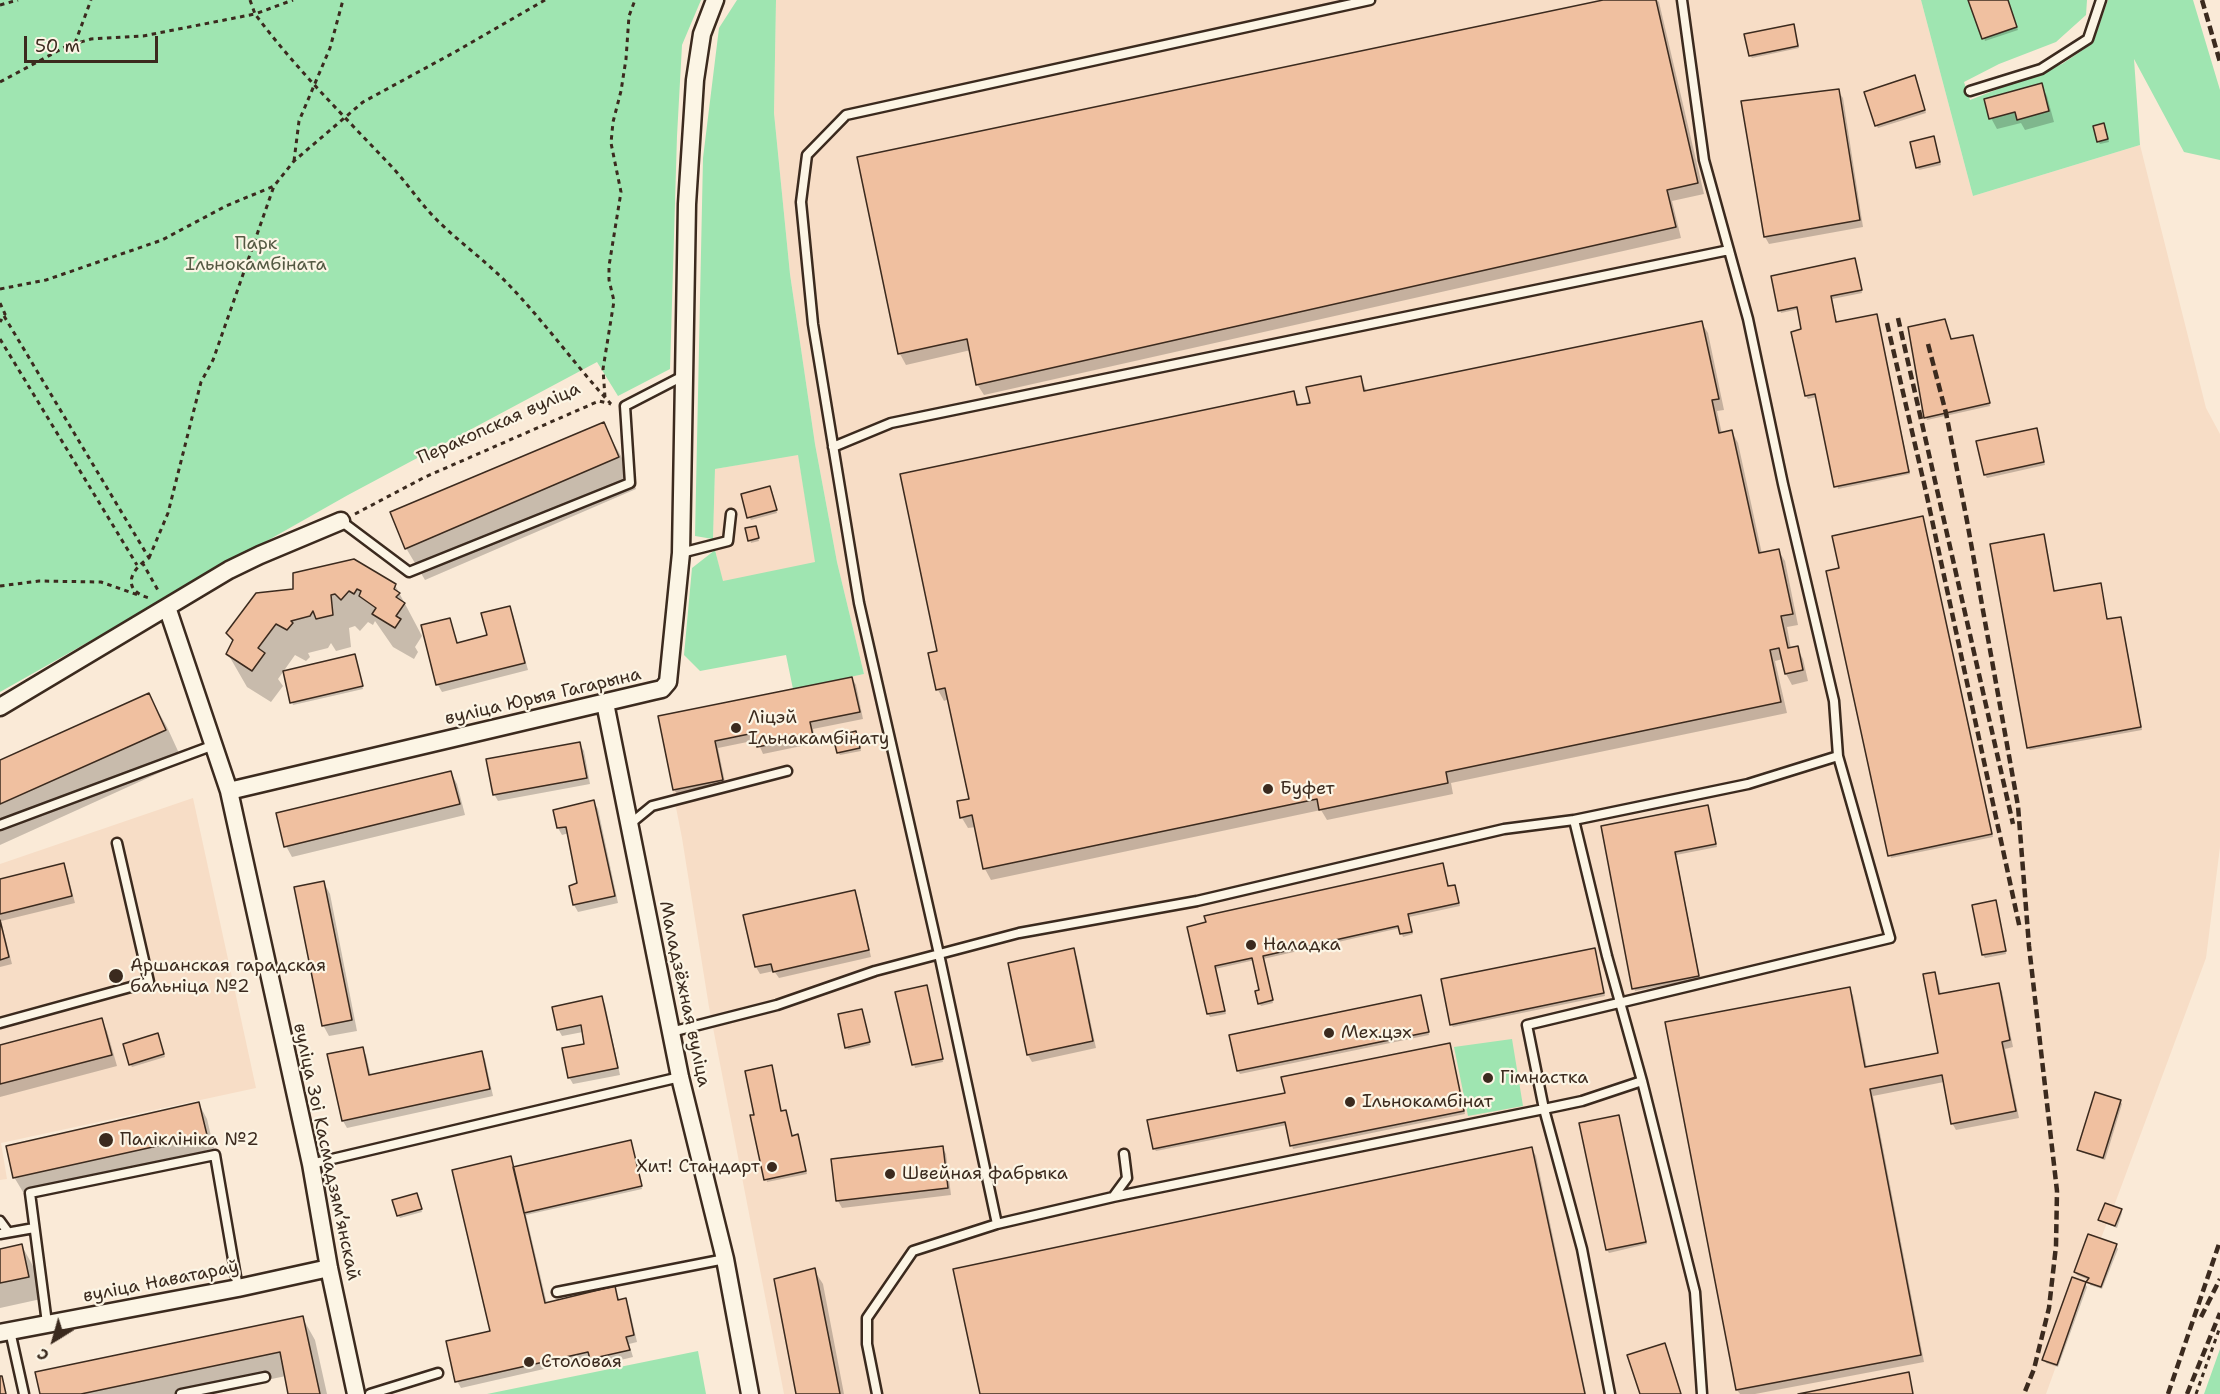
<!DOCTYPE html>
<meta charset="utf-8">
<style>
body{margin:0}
#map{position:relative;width:2220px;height:1394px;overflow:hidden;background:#faead7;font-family:"Shantell Sans",sans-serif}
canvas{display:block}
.north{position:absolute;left:24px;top:1310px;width:60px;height:60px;-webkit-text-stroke:4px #fcf5e5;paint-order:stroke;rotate:217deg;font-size:16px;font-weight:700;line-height:24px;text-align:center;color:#3b2a1e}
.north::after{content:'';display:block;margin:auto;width:21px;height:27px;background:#3b2a1e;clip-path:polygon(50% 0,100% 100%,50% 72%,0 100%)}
.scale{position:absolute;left:24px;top:36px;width:134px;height:27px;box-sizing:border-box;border:3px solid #3b2a1e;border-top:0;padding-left:8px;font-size:18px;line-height:21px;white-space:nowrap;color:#3b2a1e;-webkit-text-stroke:4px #fcf5e5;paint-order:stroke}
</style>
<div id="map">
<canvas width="2220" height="1394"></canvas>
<div class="north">С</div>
<div class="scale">50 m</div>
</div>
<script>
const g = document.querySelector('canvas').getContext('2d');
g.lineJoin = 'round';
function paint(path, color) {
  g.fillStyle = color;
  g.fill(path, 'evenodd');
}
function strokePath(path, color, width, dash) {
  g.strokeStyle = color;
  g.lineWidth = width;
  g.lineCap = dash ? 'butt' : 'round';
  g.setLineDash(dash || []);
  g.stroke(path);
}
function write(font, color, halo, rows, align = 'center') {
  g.font = font + ' "Shantell Sans",sans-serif';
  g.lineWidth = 4.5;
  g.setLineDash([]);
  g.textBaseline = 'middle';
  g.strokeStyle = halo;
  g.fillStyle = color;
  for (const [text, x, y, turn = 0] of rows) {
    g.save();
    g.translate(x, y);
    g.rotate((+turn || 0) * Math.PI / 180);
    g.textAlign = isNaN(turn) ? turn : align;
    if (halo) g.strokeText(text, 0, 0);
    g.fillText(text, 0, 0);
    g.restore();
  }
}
paint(new Path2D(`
 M776 0H1921L1973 196 2140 145 2206 408 2220 434V847L2206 958 2114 1206 2122 1209 2115 1226 2107 1223 2101 1238 2117 1244 2101 1287 2086 1283 2046 1394H784L709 1007 682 838 658 716 864 674 837 562 815 444 790 274 774 113Z
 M798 454 816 563 722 582 713 539 715 469Z
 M193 798 256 1088 1 1143 7 1179 0 1180V864Z`), '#f7ddc6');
paint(new Path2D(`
 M0 0H701L682 45 677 136 670 369 618 396 597 362 348 495 0 692Z
 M737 0H776L774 113 790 274 815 444 837 562 864 674 793 689 786 655 700 671 684 655 692 568 715 550 723 581 815 562 798 455 715 469 713 539 695 536 703 158 719 28Z
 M1921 0H1968L1982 39 2017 27 2008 0H2087L2086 15 2056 42 1999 64 1964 82 1970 100 2062 64 2093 43 2108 0H2193L2220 90V160L2184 152 2134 59 2140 145 1973 196Z
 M1512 1039 1523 1106 1468 1116 1454 1047Z
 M2220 1349V1394H2204Z
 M698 1351 706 1394H487Z`), '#9fe5b1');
paint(new Path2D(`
 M1610 0H1657L1659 2 1704 194 1672 201 1681 238 984 395 977 384 971 350 906 365 900 354Z
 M1970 0H2007L2018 30 1985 41Z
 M1795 29 1799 48 1752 58 1750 55Z
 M1916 80 1926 113 1878 128 1876 125Z
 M2041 85 2047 96 2054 122 2025 130 2021 123 1997 129 1991 118Z
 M1838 91 1843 98 1863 227 1769 244 1765 237Z
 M2105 128 2109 142 2100 144 2098 141Z
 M1935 141 1941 165 1919 170 1917 167Z
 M1856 263 1862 293 1832 299 1837 323 1878 318 1910 474 1838 489 1817 397 1808 399 1806 396 1803 331 1799 309 1781 313 1780 310Z
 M1701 322 1708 333 1724 410 1717 411 1722 434 1732 432 1738 443 1762 554 1778 550 1785 561 1798 625 1787 627 1791 649 1797 648 1803 659 1808 681 1792 685 1786 674 1783 659 1775 661 1787 713 1451 783 1453 794 1327 820 1321 810 991 880 985 869 976 827 968 828 962 818 970 800 949 699 944 701 938 690 939 652 1294 393 1300 406 1312 404 1360 377 1367 392Z
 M1974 339 1990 406 1927 420 1926 417 1951 341Z
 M603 424 621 456 636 489 425 580 406 548Z
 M2036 430 2045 465 1987 478 1985 475Z
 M771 491 777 513 751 520 749 517Z
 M1924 521 1993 837 1891 858 1841 569Z
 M756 530 759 541 751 543 750 540Z
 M2043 536 2055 593 2100 585 2108 620 2120 618 2122 621 2142 730 2030 750 2028 747Z
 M395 585 422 636 415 647 418 652 414 659 393 647 375 621 373 625 368 622 360 631 355 626 349 628 351 647 336 651 331 643 328 648 308 653 310 657 306 661 295 655 278 679 283 686 271 702 247 687 228 654 233 643 228 633 257 595Z
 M509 608 513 614 528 670 442 692 438 685 423 626 450 619 458 644 489 636Z
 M355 656 363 689 293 705 292 702Z
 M852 678 856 685 863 719 813 729 816 743 763 754 757 740 718 748 726 787 678 796 674 789 660 717Z
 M149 695 167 727 183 762 0 845V761Z
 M856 733 861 751 840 755 838 752Z
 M580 744 584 751 590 784 498 801 494 794Z
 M451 773 457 784 465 815 292 857 286 846Z
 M594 802 598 809 618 903 578 912 574 905 579 884 569 833 562 835 558 828Z
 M1708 807 1717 847 1676 855 1700 979 1635 991 1603 827Z
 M63 865 67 872 75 903 1 921 12 964 0 967V881Z
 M324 883 330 894 357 1031 329 1036 323 1025Z
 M1455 886 1460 906 1409 917 1413 934 1403 937 1400 928 1263 959 1273 1003 1261 1006 1259 1003 1261 991 1255 960 1215 969 1226 1014 1210 1017 1208 1014 1189 928Z
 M854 891 858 898 871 957 779 978 774 971 760 974 756 967 744 916Z
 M1997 905 2006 954 1985 958 1983 955Z
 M1073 950 1077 957 1096 1048 1032 1062 1028 1055Z
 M1596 953 1605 996 1453 1027 1451 1024Z
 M1934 974 1938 981 1941 995 1998 984 2002 991 2013 1047 2005 1049 2019 1118 1956 1130 1952 1123 1944 1082 1873 1096 1924 1362 1755 1394H1740L1737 1390 1849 988 1853 995 1867 1068 1940 1055Z
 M928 990 943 1062 915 1068 897 993Z
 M601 997 605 1004 620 1075 573 1084 569 1077 586 1045 583 1032 562 1036 558 1029Z
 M1421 997 1429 1035 1240 1074 1238 1071Z
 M863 1014 870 1045 848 1050 847 1047Z
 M101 1020 107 1031 117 1066 0 1097V1046Z
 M159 1038 165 1057 132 1067 130 1064Z
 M1449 1045 1465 1114 1293 1149 1287 1125 1156 1151 1154 1148 1286 1094Z
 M362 1048 366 1055 371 1076 481 1052 485 1059 493 1096 347 1128 343 1121Z
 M772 1070 782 1113 785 1112 787 1115 792 1137 798 1136 799 1139 807 1174 767 1182 756 1116Z
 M2120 1101 2122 1104 2105 1160 2081 1152 2079 1149Z
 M199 1104 207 1119 214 1149 23 1192 14 1177Z
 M1618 1116 1647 1244 1609 1253 1607 1250Z
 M631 1141 642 1189 526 1215 547 1304 614 1288 620 1301 625 1300 629 1307 637 1342 629 1344 633 1357 596 1366 592 1358 461 1388 457 1381 492 1332 510 1158 515 1168Z
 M942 1147 946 1154 951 1195 842 1208 838 1201Z
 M1532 1149 1536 1156 1586 1394H982Z
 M418 1198 422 1212 400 1218 398 1215Z
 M2121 1210 2122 1213 2117 1228 2102 1222 2100 1219Z
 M22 1246 34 1268 41 1299 0 1308V1251Z
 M2116 1246 2118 1249 2102 1289 2090 1285 2089 1280 2077 1275 2075 1272Z
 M814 1270 823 1284 844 1394H797Z
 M2085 1284 2087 1287 2058 1367 2046 1363 2044 1360Z
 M302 1317 315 1340 327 1394H290L286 1376 199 1394H41Z`), '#0003');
const building = new Path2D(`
 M1603 0H1656L1698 183 1667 190 1676 227 976 385 967 339 898 354 857 157Z
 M1968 0H2008L2017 27 1982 39Z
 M1794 24 1798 46 1749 56 1744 34Z
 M1915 75 1925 110 1875 126 1864 92Z
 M2042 83 2049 111 2017 120 2015 112 1989 119 1984 99Z
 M1839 89 1860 220 1764 237 1741 101Z
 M2104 123 2108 139 2097 142 2093 126Z
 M1934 136 1940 162 1916 168 1910 142Z
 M1855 258 1862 290 1831 296 1836 322 1877 314 1909 472 1834 487 1815 394 1805 396 1791 332 1801 329 1797 307 1778 311 1771 276Z
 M1945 319 1951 339 1973 335 1990 403 1924 418 1908 327Z
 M1702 321 1719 399 1712 400 1719 433 1732 430 1759 553 1779 549 1793 614 1781 616 1788 648 1798 646 1803 670 1785 674 1779 648 1770 650 1781 702 1446 772 1448 783 1319 810 1317 799 983 869 972 815 960 818 957 801 969 799 945 688 936 690 928 653 937 651 900 474 1294 391 1297 405 1310 403 1306 387 1361 376 1364 391Z
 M604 422 619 457 405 549 390 512Z
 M2037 428 2044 462 1984 475 1976 441Z
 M770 486 777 510 747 518 741 494Z
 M1923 516 1992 834 1888 856 1826 571 1839 568 1832 536Z
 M756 526 759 538 748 541 745 528Z
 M2044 534 2054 591 2101 583 2107 619 2121 617 2141 727 2027 748 1990 544Z
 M354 559 396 584 394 589 400 593 396 597 405 603 396 616 401 619 395 628 372 614 376 608 359 596 361 591 357 589 354 594 349 591 341 600 335 594 331 595 333 615 316 619 313 611 310 616 291 621 293 623 287 630 276 624 258 648 265 653 252 671 226 654 233 640 226 633 256 593 293 589V573Z
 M510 606 525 663 436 685 421 625 450 618 457 643 487 635 481 613Z
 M355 654 363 686 290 703 283 671Z
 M852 677 860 712 810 722 813 736 757 747 754 733 715 741 723 780 673 790 658 716Z
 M149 693 166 730 0 804V760Z
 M856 731 860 748 837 753 833 737Z
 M580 742 587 778 493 795 486 759Z
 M451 771 460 804 284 847 276 813Z
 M594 800 615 896 573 905 569 886 577 883 566 827 557 828 553 810Z
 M1708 805 1716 844 1675 852 1699 976 1632 989 1601 826Z
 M64 863 72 896 0 914V879Z
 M1443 863 1448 886 1455 885 1459 903 1408 914 1412 932 1400 934 1398 926 1263 956 1273 1000 1258 1004 1255 991 1259 990 1252 958 1215 966 1225 1011 1207 1014 1187 927 1206 922 1204 916Z
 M324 881 352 1020 322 1026 294 887Z
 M855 890 869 950 773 972 771 964 755 967 743 915Z
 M1996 900 2006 951 1982 955 1972 905Z
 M0 920 9 957 0 960Z
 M1074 948 1093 1041 1027 1055 1008 963Z
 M1595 948 1604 993 1450 1025 1441 979Z
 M1935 972 1939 994 1999 983 2010 1040 2002 1042 2016 1111 1951 1124 1942 1075 1870 1089 1921 1355 1736 1390 1665 1022 1850 987 1865 1067 1938 1053 1923 974Z
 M927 985 943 1059 912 1065 895 992Z
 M1421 995 1429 1032 1237 1071 1229 1035Z
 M602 996 618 1068 568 1078 562 1048 584 1044 581 1025 557 1030 552 1007Z
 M862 1009 870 1042 845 1048 838 1014Z
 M102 1018 112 1055 0 1084V1045Z
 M158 1033 164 1054 129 1065 123 1044Z
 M1450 1043 1464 1111 1290 1146 1285 1122 1153 1149 1147 1120 1285 1093 1281 1077Z
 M363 1047 369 1075 482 1051 490 1089 342 1121 327 1054Z
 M772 1065 781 1111 786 1110 792 1136 798 1134 806 1171 764 1180 750 1115H754L745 1071Z
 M2095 1092 2121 1100 2103 1158 2077 1150Z
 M199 1102 207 1135 13 1178 6 1146Z
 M1619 1115 1646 1242 1606 1250 1579 1123Z
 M631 1140 642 1186 524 1213 513 1167Z
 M943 1146 948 1188 836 1201 831 1159Z
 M1532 1147 1585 1394H980L953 1269Z
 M511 1156 545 1303 615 1286 618 1300 626 1298 634 1335 626 1337 630 1350 590 1359 588 1352 455 1382 446 1341 490 1331 452 1170Z
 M417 1193 422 1209 397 1216 392 1200Z
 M2105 1203 2122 1209 2115 1226 2098 1220Z
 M2088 1234 2117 1244 2101 1287 2086 1282 2089 1278 2074 1272Z
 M22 1244 29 1277 0 1283V1249Z
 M815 1268 840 1394H796L774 1279Z
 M2072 1277 2086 1282 2057 1365 2042 1360Z
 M303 1316 320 1394H288L280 1352 81 1394H40L35 1372Z
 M1665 1343 1681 1394H1640L1627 1355Z
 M1909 1372 1913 1394H1798Z
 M0 1376H2L6 1394H0Z`);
paint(building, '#f0c0a0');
strokePath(building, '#3b2a1e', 1.5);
const lane = new Path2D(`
 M1970 91 2041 69 2088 39 2101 0
 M833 447 891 423 1729 250
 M341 521 409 572 630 483 625 406 685 375
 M681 553 728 541 731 514
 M1574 820 1748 784 1838 756 1834 701 1783 484 1748 319 1704 160 1682 0
 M630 824 652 806 787 771
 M0 825 214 745
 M0 1023 149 982 117 843
 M671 1032 777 1005 875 971 1019 933 1197 901 1504 829 1574 820 1607 956 1642 1081 1582 1101 1544 1109 1582 1249 1610 1394
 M1642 1081 1695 1292 1702 1394
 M311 1164 680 1077
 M1113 1197 1544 1109 1527 1025 1890 938 1838 756
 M0 1221 8 1232
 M997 1224 939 954 859 603 813 324 801 202 807 155 846 115 1370 0
 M0 1234 34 1228
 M557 1292 725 1259
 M47 1323 30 1193 215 1155 238 1288
 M10 1331 24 1394
 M181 1394 265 1377
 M370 1394 438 1373
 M877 1394 867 1344V1318L913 1251 997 1224 1113 1197 1127 1178 1124 1154`);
const street = new Path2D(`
 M167 607 229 791 311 1164 329 1268 356 1394
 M605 703 680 1077 725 1259 750 1394
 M0 707 229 570 260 555 341 521
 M229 791 653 691 662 689 668 682 681 553 687 204 695 80 702 34 715 0
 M0 1333 238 1288 329 1268`);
strokePath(lane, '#3b2a1e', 13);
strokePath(street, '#3b2a1e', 21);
strokePath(new Path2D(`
 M250 0 255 14 293 0
 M0 5 18 0
 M75 43 91 0
 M0 82 67 46 91 39 143 36 255 14C296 69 345 117 392 167 406 182 418 200 433 216 456 240 484 259 507 283 544 321 575 365 611 404
 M294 161 299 121 330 48 343 0
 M0 289 46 280 162 240 226 206 274 186 294 161 363 102 455 52 545 0
 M0 303 5 314 0 322
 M4 316 149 558C130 570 121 590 149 598
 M0 339 137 565
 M605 397 603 369 614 301 609 280V266L621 192 611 143 613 122 621 91 626 59 629 16 635 0
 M355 514 425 477 599 401 611 404
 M149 558 168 513 201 382 213 360 274 186
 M142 562 159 592
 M0 586 39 581 101 582 138 595
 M2196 1394 2220 1327`), '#3b2a1e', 3, [4.5, 4.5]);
strokePath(lane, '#fcf5e5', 8);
strokePath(street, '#fcf5e5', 16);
strokePath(new Path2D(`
 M2202 0 2220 62
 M1898 318 2013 824
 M1887 323 1926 492 2020 929
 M1928 344 1946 413 1967 521 2018 806 2029 946 2057 1191 2056 1246 2049 1308 2034 1369 2024 1394
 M2201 1317 2220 1279
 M2168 1394 2220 1241
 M2187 1394 2220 1313`), '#3b2a1e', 4.5, [9, 4.5]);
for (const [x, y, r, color] of [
 [736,728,6,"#3b2a1e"],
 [1268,789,6,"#3b2a1e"],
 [1251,945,6,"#3b2a1e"],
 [116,976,8,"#3b2a1e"],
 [1329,1033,6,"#3b2a1e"],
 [1488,1078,6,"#3b2a1e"],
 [1350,1102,6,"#3b2a1e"],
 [106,1140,8,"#3b2a1e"],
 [772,1167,6,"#3b2a1e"],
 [890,1174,6,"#3b2a1e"],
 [529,1362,6,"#3b2a1e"]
]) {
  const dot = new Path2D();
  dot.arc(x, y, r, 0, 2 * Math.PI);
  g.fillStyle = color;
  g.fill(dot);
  strokePath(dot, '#fcf5e5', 2);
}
write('18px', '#545943', '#fcf5e5', [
 ["Парк",256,244],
 ["Ільнокамбіната",256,265]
]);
write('18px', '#3b2a1e', '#fcf5e5', [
 ["Перакопская вуліца",499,424,-24],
 ["вуліца Юрыя Гагарына",543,697,-13],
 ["Маладзёжная вуліца",684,994,78],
 ["вуліца Зоі Касмадзямʼянскай",326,1152,78],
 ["вуліца Наватараў",161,1282,-11]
]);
write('18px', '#3b2a1e', '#fcf5e5', [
 ["Ліцэй",748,718],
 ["Ільнакамбінату",748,739],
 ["Буфет",1280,789],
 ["Наладка",1263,945],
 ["Аршанская гарадская",130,966],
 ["бальніца №2",130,987],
 ["Мех.цэх",1341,1033],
 ["Гімнастка",1500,1078],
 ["Ільнокамбінат",1362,1102],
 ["Паліклініка №2",120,1140],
 ["Хит! Стандарт",760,1167,"right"],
 ["Швейная фабрыка",902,1174],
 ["Столовая",541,1362]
], 'left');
</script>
